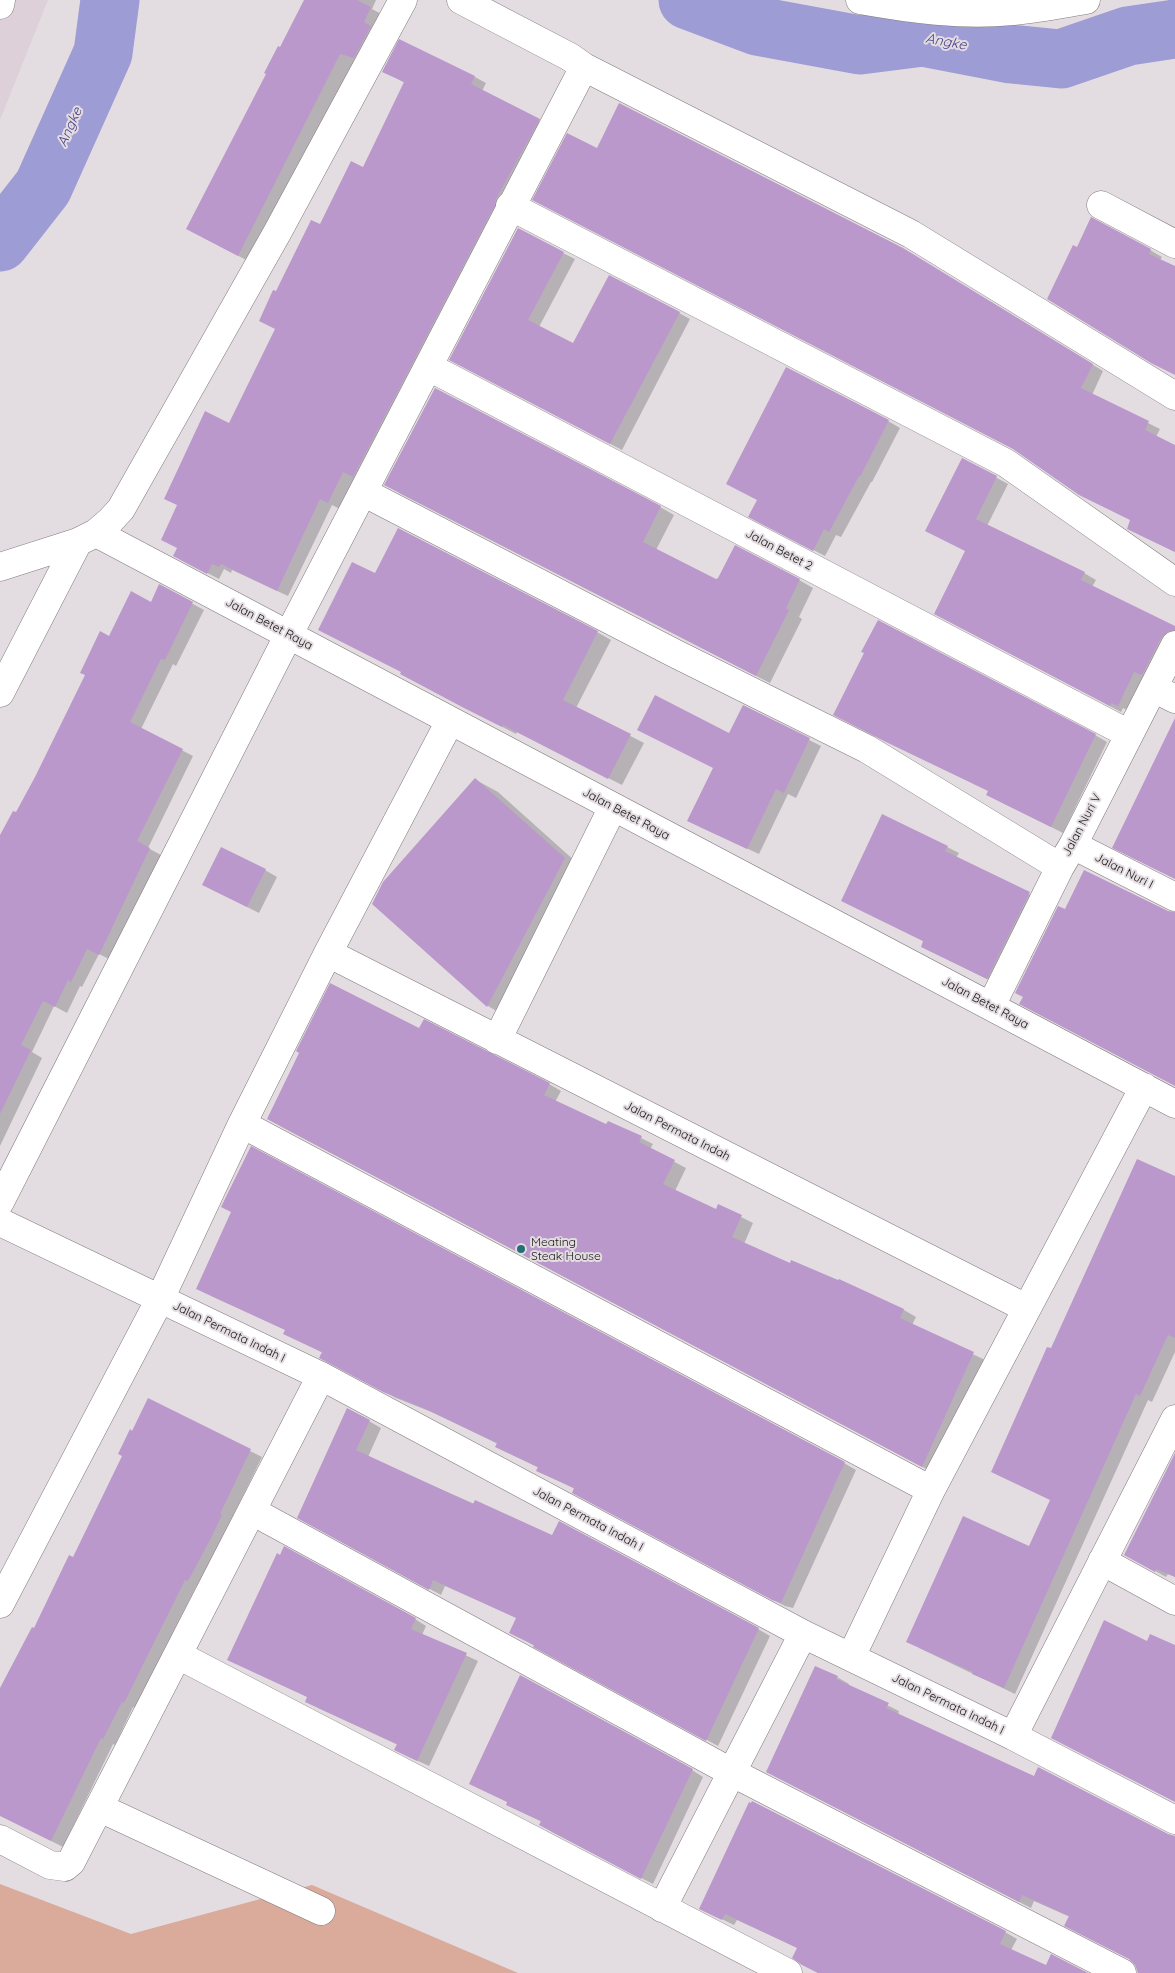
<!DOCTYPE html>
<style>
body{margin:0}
canvas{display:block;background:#e3dde1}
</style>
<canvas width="1175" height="1973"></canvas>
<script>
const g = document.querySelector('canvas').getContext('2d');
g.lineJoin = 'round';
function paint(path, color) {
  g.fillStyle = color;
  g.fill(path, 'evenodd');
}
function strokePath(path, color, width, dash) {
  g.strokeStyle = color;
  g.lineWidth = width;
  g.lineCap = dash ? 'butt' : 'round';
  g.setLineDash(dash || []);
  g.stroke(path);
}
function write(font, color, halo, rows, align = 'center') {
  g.font = font + ' Quicksand,sans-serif';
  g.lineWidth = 4;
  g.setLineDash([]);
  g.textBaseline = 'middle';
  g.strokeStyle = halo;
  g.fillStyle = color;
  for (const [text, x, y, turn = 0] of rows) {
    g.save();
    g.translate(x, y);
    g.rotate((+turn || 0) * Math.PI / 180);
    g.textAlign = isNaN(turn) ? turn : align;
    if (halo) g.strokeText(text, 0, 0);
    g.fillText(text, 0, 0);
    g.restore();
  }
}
paint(new Path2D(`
 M0 0H48L0 120Z`), '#ded0d8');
paint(new Path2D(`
 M0 1884 131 1934 312 1885 518 1973H0Z`), '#daaa9a');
paint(new Path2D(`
 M306 0H376L372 9 385 16 252 263 202 237 281 49Z
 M400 41 475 77 486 83 482 91 550 126 340 509 332 505 288 596 232 570 231 573 224 569 219 579 186 562 229 425 276 329 277 293 321 226 364 168 405 83 384 71Z
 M597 150 915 256 1103 371 1092 395 1160 429 1156 437 1175 446V552L1140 535 1131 520Z
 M1077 248 1150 250 1162 257 1160 260 1175 268V374Z
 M563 253 575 259 539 327 574 345 679 313 690 319 622 450 462 366Z
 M888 421 900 428 872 482H871L841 537 836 535 825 556 761 523Z
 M962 459 1008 484 987 526 1084 573 1096 580 1092 587 1175 627V641L1129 711 1123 708 1121 712 947 620 967 551Z
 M399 493 660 507 674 515 656 550 716 580H799L813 588 799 617 802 619 770 683Z
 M376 575 597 632 611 640 576 708 644 743 622 785 517 732 516 734 479 715 402 672Z
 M160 586 204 610 176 666 173 664 141 729 193 756 148 848 161 855 111 960 99 954 82 987 80 986 67 1013 54 1006 32 1052 42 1058 0 1146V837L16 814 110 637 152 603Z
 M744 707 821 746 796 798 788 794 759 854 700 827 730 735Z
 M846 721 1095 735 1107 742 1063 833 999 801 989 791Z
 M476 780 498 792 586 871 510 1019 488 1006 373 904Z
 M947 847 959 853 956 858 1041 900 999 985 922 947 925 942 854 907Z
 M265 870 277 877 259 913 215 891Z
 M420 1030 549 1084 561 1091 555 1102 606 1126 641 1138 653 1144 650 1149 686 1168 675 1191 716 1210 719 1206 753 1223 744 1244 790 1265 839 1282V1280L904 1310 916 1317 912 1325 985 1360 934 1473 280 1126Z
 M1175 1179V1352L1152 1402 1148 1400 1015 1694 919 1648 1030 1548 1051 1500 1052 1350Z
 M209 1295 844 1463 856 1470 793 1608 785 1606 585 1499 575 1489 538 1471 539 1468 496 1447 498 1444 434 1413 396 1398 332 1364 323 1353 284 1334 286 1330Z
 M149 1400 262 1457 230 1522 232 1523 200 1587 197 1585 135 1708 133 1707 115 1745 113 1744 63 1847 0 1815V1691L73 1559 124 1456Z
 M348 1409 381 1428 368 1457 758 1629 770 1636 718 1746 511 1633 517 1618 445 1586 441 1595 310 1524Z
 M1175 1457V1577L1168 1574 1166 1577 1126 1555Z
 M415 1619 426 1626 422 1635 478 1661 429 1766 407 1756 398 1745 318 1708 308 1697 229 1660Z
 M837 1677 849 1684 848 1686 899 1711 898 1715 1035 1777 1167 1835 1175 1837V1973H1162L1070 1917 1034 1901 1031 1908 767 1772Z
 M692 1770 703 1777 653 1884 552 1832 542 1822 519 1811 507 1805 508 1802 471 1784Z
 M701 1909 1005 1932 1017 1939 1011 1950 1047 1966 1085 1973H818L802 1964 798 1948 737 1920 734 1925Z`), '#0003');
strokePath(new Path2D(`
 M688 0 757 26 860 45 923 37 1011 54 1061 59 1128 36 1175 29
 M0 242 43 187 103 53 110 0`), '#9e9cd4', 59);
paint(new Path2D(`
 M304 0H357L371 7 364 22 371 26 354 58 340 54 238 256 186 229 266 74 264 73 278 46 280 47Z
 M399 39 475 76 471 84 540 119 496 199 495 205 353 477 343 472 328 503 320 499 277 591 221 564 219 567 212 564 207 574 173 556 177 548 161 540 177 505 164 499 205 411 229 423 275 329 259 321 273 290 276 291 311 220 320 224 351 161 363 167 404 82 382 72Z
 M619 103 903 248 1093 364 1081 388 1149 421 1145 430 1175 445V552L1127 529 1130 520 1079 495 1013 449 532 200 567 133 597 148Z
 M1091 217 1151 249 1149 254 1175 266V375L1151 363 1047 299 1073 245 1077 247Z
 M518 228 564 252 528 320 573 343 609 275 680 312 610 444 449 360Z
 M786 367 889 420 860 477 859 476 829 532 824 529 813 551 748 517 757 500 726 484Z
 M435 388 661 506 643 542 716 579 718 578 735 545 800 579 786 608 789 610 756 676 384 485Z
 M962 458 997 476 976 519 1085 572 1081 580 1175 626V630L1167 632 1161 638 1142 675 1134 672 1118 706 1111 703 1110 706 934 614 965 551 925 531Z
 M398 528 598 631 563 700 631 734 608 779 503 725 502 727 464 708 400 674 401 672 318 630 352 562 375 573Z
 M159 584 193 602 165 660 161 659 130 722 183 749 137 841 150 848 99 955 87 949 71 982 68 980 55 1007 43 1001 21 1045 31 1050 0 1114V835L13 811 16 812 35 777 85 675 80 673 100 631 109 636 131 591 151 602Z
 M878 620 1096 734 1051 827 986 795 988 791 886 742 833 715 864 653 861 652Z
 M655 695 729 733 743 705 810 738 784 793 776 789 747 849 687 821 713 768 637 730Z
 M1175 718V879L1112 848Z
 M475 778 565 858 487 1007 372 904 383 882Z
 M882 814 948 846 945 851 1030 892 987 979 921 947 923 941 841 901Z
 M221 847 266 869 247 907 202 885Z
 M1084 870 1168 911 1175 912V1086L1019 1004 1023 997 1015 993 1058 906 1065 909Z
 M330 983 419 1028 424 1019 550 1083 544 1095 606 1124 608 1121 642 1136 639 1142 675 1160 663 1184 716 1209 718 1204 742 1215 732 1237 790 1263 791 1260 838 1280 839 1279 904 1309 900 1318 974 1352 922 1467 267 1119 299 1053 296 1051Z
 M251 1146 845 1462 781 1603 772 1600 572 1493 574 1488 536 1471 538 1467 495 1447 497 1443 421 1407 383 1392 319 1358 322 1352 283 1334 285 1330 196 1289 231 1212 221 1207Z
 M1137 1159 1175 1176V1338L1168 1335 1140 1396 1136 1394 1004 1688 972 1674 973 1672 906 1642 963 1516 1029 1546 1050 1500 991 1472 1047 1347 1051 1348Z
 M148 1398 251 1449 220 1514 222 1515 210 1540 188 1581 185 1580 124 1703 122 1702 103 1739 101 1738 51 1841 0 1816V1688L32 1627 34 1628 69 1555 73 1557 122 1456 118 1454 130 1429 132 1431Z
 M347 1408 370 1420 356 1450 473 1504 475 1500 552 1535 559 1521 759 1628 706 1741 533 1647 534 1645 509 1633 516 1618 433 1580 429 1590 297 1518Z
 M1175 1453V1577L1156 1569 1155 1572 1124 1555Z
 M284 1546 416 1618 411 1629 467 1653 417 1761 394 1750 397 1744 305 1702 307 1697 227 1660 277 1553 280 1555Z
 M1104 1620 1147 1641 1150 1634 1175 1645V1802L1051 1738Z
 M815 1666 838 1676 836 1679 889 1703 886 1708 1034 1776 1038 1767 1168 1834 1175 1836V1973H1138L1135 1965 1129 1959 1064 1926 1069 1916 1022 1895 1019 1902 766 1772Z
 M520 1675 693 1769 641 1879 539 1825 541 1821 506 1805 507 1802 469 1784Z
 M752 1801 1006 1931 1000 1944 1046 1965 1051 1954 1088 1973H818L802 1965 792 1958 797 1948 725 1914 722 1920 699 1909 749 1802 751 1803Z`), '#ba98cb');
const minor = new Path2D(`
 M461 0 570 57 584 67 911 234 1175 396
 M860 0C910 9 962 16 1013 11 1038 9 1062 4 1086 0
 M0 5 1 0
 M1101 205 1175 244
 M510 206 1006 463 1175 582
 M429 367 1129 734
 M363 492 674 653 867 749 1060 867
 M96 533 110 521 121 509 277 233 403 0
 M0 567 78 542 96 533 1175 1104
 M1153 688 1175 699
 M0 693 78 542
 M1073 845 1175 897
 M328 953 1026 1308
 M991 1006 1060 867 1073 845 1175 645
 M497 1040 613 807
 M242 1124 931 1490
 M0 1202 289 634 584 67
 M0 1222 321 1376 803 1634 1013 1736 1175 1820
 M252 1511 731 1772 1122 1973
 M1102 1561 1175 1601
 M0 1604 160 1299 242 1124 328 953 450 721
 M178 1655 788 1973
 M851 1657 931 1490 1144 1087
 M1013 1736 1175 1419
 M100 1808 321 1911
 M0 1839 50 1865 65 1867 71 1862 321 1376
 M662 1908 803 1634`);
strokePath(minor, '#817a7e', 29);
strokePath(minor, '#fff', 28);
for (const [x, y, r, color] of [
 [521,1249,5,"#257075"]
]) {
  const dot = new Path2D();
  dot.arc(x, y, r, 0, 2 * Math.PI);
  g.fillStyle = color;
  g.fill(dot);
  strokePath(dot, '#e3dde1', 2);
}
write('12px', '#171416', '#e3dde1', [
 ["Jalan Betet 2",779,550,28],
 ["Jalan Betet Raya",269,624,28],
 ["Jalan Betet Raya",626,814,28],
 ["Jalan Nuri V",1082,825,-62],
 ["Jalan Nuri I",1124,871,27],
 ["Jalan Betet Raya",985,1003,28],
 ["Jalan Permata Indah",677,1131,27],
 ["Jalan Permata Indah I",229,1332,26],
 ["Jalan Permata Indah I",588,1519,28],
 ["Jalan Permata Indah I",948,1704,26]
]);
write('12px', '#171416', '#e3dde1', [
 ["Meating",531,1242],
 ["Steak House",531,1256]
], 'left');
write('italic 14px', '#4b4288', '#e3dde1', [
 ["Angke",946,42,10],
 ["Angke",70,127,-66]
]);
</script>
